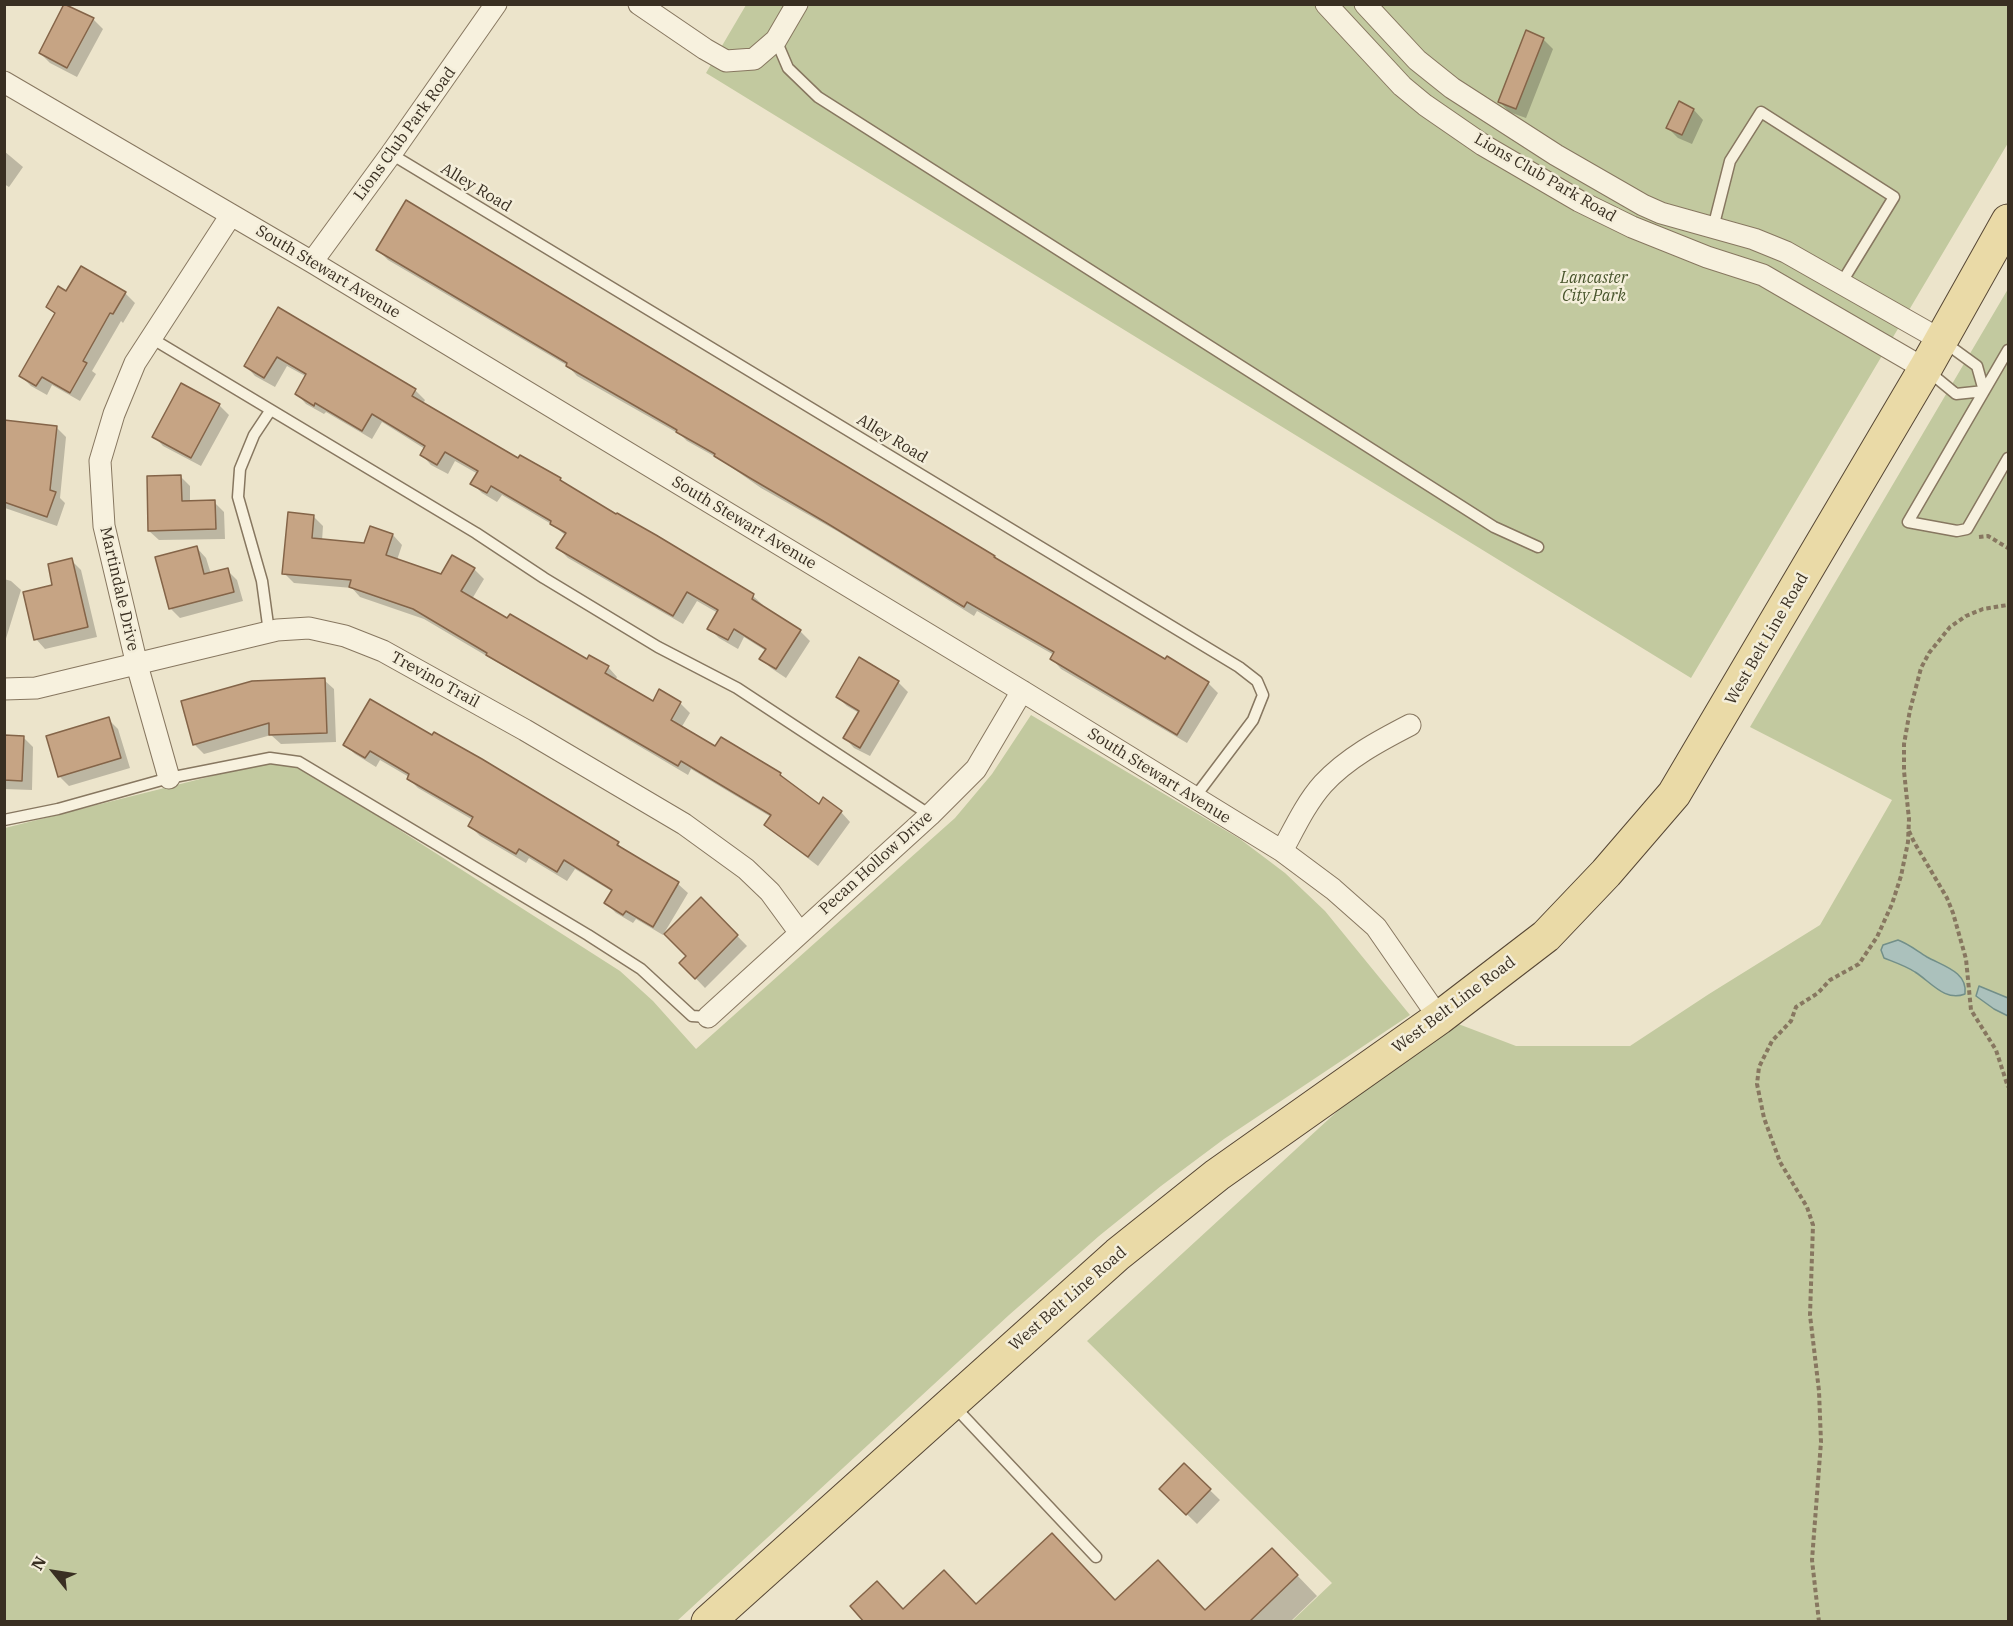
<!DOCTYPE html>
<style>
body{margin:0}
#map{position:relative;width:2013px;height:1626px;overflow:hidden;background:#ece4cb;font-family:"IBM Plex Serif",serif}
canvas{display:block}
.frame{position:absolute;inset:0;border:6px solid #392f22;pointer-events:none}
.north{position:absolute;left:24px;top:1542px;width:60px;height:60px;-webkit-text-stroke:4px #f4eeda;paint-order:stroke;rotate:300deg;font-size:16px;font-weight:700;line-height:24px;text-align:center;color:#392f22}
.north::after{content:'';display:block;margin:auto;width:21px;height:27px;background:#392f22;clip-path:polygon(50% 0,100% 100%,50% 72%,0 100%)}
</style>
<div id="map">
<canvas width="2013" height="1626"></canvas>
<div class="frame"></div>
<div class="north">N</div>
</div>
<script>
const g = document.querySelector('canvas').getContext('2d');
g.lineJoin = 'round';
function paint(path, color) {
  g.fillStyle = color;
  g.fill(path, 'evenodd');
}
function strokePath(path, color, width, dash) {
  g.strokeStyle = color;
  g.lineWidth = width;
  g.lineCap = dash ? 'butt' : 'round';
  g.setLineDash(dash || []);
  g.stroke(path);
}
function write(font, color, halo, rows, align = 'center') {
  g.font = font + ' "IBM Plex Serif",serif';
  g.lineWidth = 5;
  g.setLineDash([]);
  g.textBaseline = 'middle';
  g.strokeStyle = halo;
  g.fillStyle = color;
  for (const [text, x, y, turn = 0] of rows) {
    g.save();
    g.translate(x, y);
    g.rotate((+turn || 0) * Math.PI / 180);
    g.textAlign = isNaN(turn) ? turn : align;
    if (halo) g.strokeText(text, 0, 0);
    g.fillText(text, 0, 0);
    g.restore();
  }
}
paint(new Path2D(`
 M746 5H2008V143L1691 678 706 73Z
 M2008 289V1621H1292L1332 1583 1087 1341 1440 1017 1516 1046H1630L1709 994 1820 925 1892 800 1750 727Z
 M1031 715 1240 839 1285 873 1325 911 1410 1015 1224 1139 1161 1186 1099 1236 1009 1315 677 1621 5 1622V828L268 762 301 767 620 971 653 1001 696 1049 955 818 992 774Z`), '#c2c99f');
const water = new Path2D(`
 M1898 940C1909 944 1917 951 1927 957 1943 966 1968 972 1965 994 1945 1002 1931 982 1915 972 1906 966 1894 962 1884 958L1881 950 1883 945Z
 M1979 986 2008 998V1016L1994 1009 1976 996Z`);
paint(water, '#abc1bc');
strokePath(water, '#728f89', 1.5);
paint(new Path2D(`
 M93 19 103 29 77 77 50 63 40 53Z
 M1543 39 1553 49 1526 118 1509 112 1500 102Z
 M1694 110 1703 120 1692 144 1678 138 1668 128Z
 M4 151 23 167 9 187 4 184Z
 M378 250 994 557 999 562 1166 661 1208 683 1218 693 1187 743 1061 669 1052 659 1054 655 977 611 974 616 837 531 761 488 721 460 687 441 681 435 577 376 568 366 388 260Z
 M82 268 125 293 135 303 123 323 121 321 92 371 96 374 80 401 52 385 47 395 31 386 21 376 56 315 48 307 67 293Z
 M279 309 415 390 425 400 423 404 519 460 560 479 565 484 753 596 763 605 762 607 800 631 810 641 786 678 771 668 761 659 766 651 744 637 738 649 719 638 709 628 718 613 697 601 683 624 568 558 558 548 566 536 553 525 502 495 497 502 482 493 472 483 478 474 455 461 448 474 431 465 422 455 425 449 382 422 372 439 326 412 324 414 306 404 297 394 307 377 287 366 275 387 255 376 246 366Z
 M219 405 229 415 201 466 163 446 154 436Z
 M4 422 57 428 66 437 60 498 65 503 57 526 5 508Z
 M180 476 190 486V503L214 502 224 512 225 539 159 540 149 531Z
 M313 516 323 526 322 541 366 544 393 535 402 545 397 560 442 576 474 569 484 579 472 599 587 661 608 667 617 677 615 681 653 703 660 691 680 703 690 713 681 728 716 748 780 774 790 784 819 806 841 812 850 822 818 866 776 834 766 825 771 817 691 769 688 775 424 619 360 597 352 588 294 583 284 573Z
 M197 548 206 558 211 574 227 570 237 580 243 601 180 618 170 608Z
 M71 560 81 570 97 637 45 649 36 639 54 586Z
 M4 579 11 581 21 590 4 645Z
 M324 680 334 689 336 742 281 744 271 735 204 754 194 744Z
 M898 682 908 692 870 756 854 748 845 738 859 713 847 706 837 697Z
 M370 701 618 844 627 852 678 884 688 893 663 935 636 919 633 923 616 913 606 903 613 892 575 869 567 881 529 858 526 863 480 836 470 826 473 820 418 788 408 778 409 777 380 760 376 767 355 754 345 745Z
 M108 719 118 729 130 768 69 786 59 776Z
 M4 737H23L33 747 32 790 4 789Z
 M701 899 747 946 705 988 681 963 688 956Z
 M1184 1465 1220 1500 1197 1524 1161 1489Z
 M1292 1570 1317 1596 1290 1622H860L863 1619 903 1610 977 1605 1115 1602 1206 1611Z`), '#0003');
const building = new Path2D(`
 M64 4 94 18 67 68 39 53Z
 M1526 30 1544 38 1516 109 1498 102Z
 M1679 101 1694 109 1682 135 1666 128Z
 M406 200 995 556 994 557 1165 659 1167 656 1209 682 1177 735 1050 659 1054 652 967 602 964 607 825 522 750 478 714 456 715 454 676 432 677 430 566 366 567 363 376 250Z
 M81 266 126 292 113 314 110 313 83 361 87 363 70 393 42 377 36 386 19 376 55 313 46 307 58 286 66 291Z
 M278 307 416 389 412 396 518 458 520 455 561 478 560 480 616 514 617 513 656 535 754 594 752 599 801 630 776 669 759 659 766 649 734 629 728 640 707 629 718 610 687 592 673 616 556 548 566 533 550 524 551 521 491 486 487 493 470 484 478 471 445 452 437 465 420 455 425 446 372 414 362 431 315 403 314 406 295 394 306 374 277 357 264 378 244 366Z
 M181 383 220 404 191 458 152 437Z
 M4 420 57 426 50 490 56 492 47 517 4 502Z
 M181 475 182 501 215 500 216 529 148 531 147 476Z
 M288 512 314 515 312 538 364 543 370 526 393 534 386 555 441 574 452 555 475 568 461 591 507 618 510 614 587 659 589 655 609 666 605 673 653 701 659 689 681 702 671 720 715 746 721 737 781 773 780 775 819 804 823 797 842 811 808 857 764 825 771 815 681 761 678 766 486 655 487 653 413 609 349 587 351 580 282 574Z
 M197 546 204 574 228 568 234 592 169 609 155 557Z
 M72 558 88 627 34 640 23 592 52 585 48 564Z
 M859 657 899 681 860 748 843 738 859 711 836 697Z
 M325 678 327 733 269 735V723L193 745 181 701 252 681Z
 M370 699 432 735 434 732 482 759 619 842 617 845 679 882 653 927 626 911 623 915 604 903 612 890 564 860 557 872 519 849 516 854 468 826 473 817 407 779 409 774 370 751 365 758 343 745Z
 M109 717 121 758 58 777 46 736Z
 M4 735 24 736 22 781 4 780Z
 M701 897 738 935 695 979 679 963 686 956 664 934Z
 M1184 1463 1211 1489 1186 1515 1159 1489Z
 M1052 1533 1115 1600 1158 1560 1205 1610 1272 1548 1298 1575 1249 1622H864L850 1606 877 1581 903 1609 944 1570 976 1604Z`);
paint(building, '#c6a484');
strokePath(building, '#846448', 1.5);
const lane = new Path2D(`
 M776 40 788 68 818 97 1494 527 1538 547
 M391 154 1239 667 1257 681 1263 695 1253 720 1195 797
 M1713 228 1730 161 1761 112 1894 197 1842 282
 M151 338 476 533 544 578 658 647 737 688 930 815
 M2008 350 1908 522 1957 531 1967 529 2008 458
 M1928 371 1956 394 1984 391 1977 366 1944 342
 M269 632 262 581 238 497 240 469 254 435 270 411
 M4 820 58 809 169 778 270 758 299 762 588 935 641 969 692 1016 708 1017
 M953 1405 1096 1557`);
const street = new Path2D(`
 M639 4 705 49 726 61 754 59 776 40 797 4
 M1326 4 1402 86 1425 105 1483 145 1579 201 1632 227 1707 257 1763 275 1925 369
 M1365 4 1417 60 1452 88 1556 155 1643 205 1661 213 1754 239 1786 252 1941 340
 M4 82 312 262 1022 691 1282 851 1333 889 1376 927 1439 1018
 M312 262 391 154 496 4
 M4 689 36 688 277 630 309 628 345 636 383 651 525 730 684 824 746 869 770 892 800 933
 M169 778 137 665 104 526 100 461 114 414 135 363 231 215
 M1282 851C1294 829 1306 803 1323 784 1347 758 1379 741 1410 725
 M708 1017 930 815 976 769 1022 691`);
const primary = new Path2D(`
 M708 1622 1118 1254 1217 1175 1439 1018 1546 936 1606 873 1674 794 1925 369 2008 221`);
strokePath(lane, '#877760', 13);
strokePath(street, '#877760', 23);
strokePath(primary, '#564634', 35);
strokePath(new Path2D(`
 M1979 537 1988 536 2008 548
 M1909 831 1914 842 1947 898 1953 913 1966 959 1971 1010 1996 1050 2008 1087
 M1819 1622 1812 1560 1821 1442 1819 1391 1810 1315 1813 1225 1807 1207 1780 1162 1764 1118 1757 1084 1759 1067 1772 1041 1791 1021 1796 1007 1818 993 1830 980 1859 964 1877 937 1892 904 1901 876 1908 842 1909 819 1904 771V744L1910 710 1921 668 1929 653 1950 627 1966 616 1983 609 2008 605`), '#877760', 4, [4.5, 3]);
strokePath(lane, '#f7f1de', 10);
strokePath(street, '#f7f1de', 21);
strokePath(primary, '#eadaa7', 33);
write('16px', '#392f22', '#f4eeda', [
 ["Lions Club Park Road",405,134,-54],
 ["Lions Club Park Road",1545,178,30],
 ["Alley Road",476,188,31],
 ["South Stewart Avenue",328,272,31],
 ["Alley Road",892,439,31],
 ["South Stewart Avenue",744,523,31],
 ["Martindale Drive",119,589,77],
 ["West Belt Line Road",1767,639,-60],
 ["Trevino Trail",435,680,29],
 ["South Stewart Avenue",1159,776,32],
 ["Pecan Hollow Drive",876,863,-42],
 ["West Belt Line Road",1454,1005,-37],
 ["West Belt Line Road",1068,1299,-41]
]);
write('italic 16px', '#47542b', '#f4eeda', [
 ["Lancaster",1594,278],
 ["City Park",1594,296]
]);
</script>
